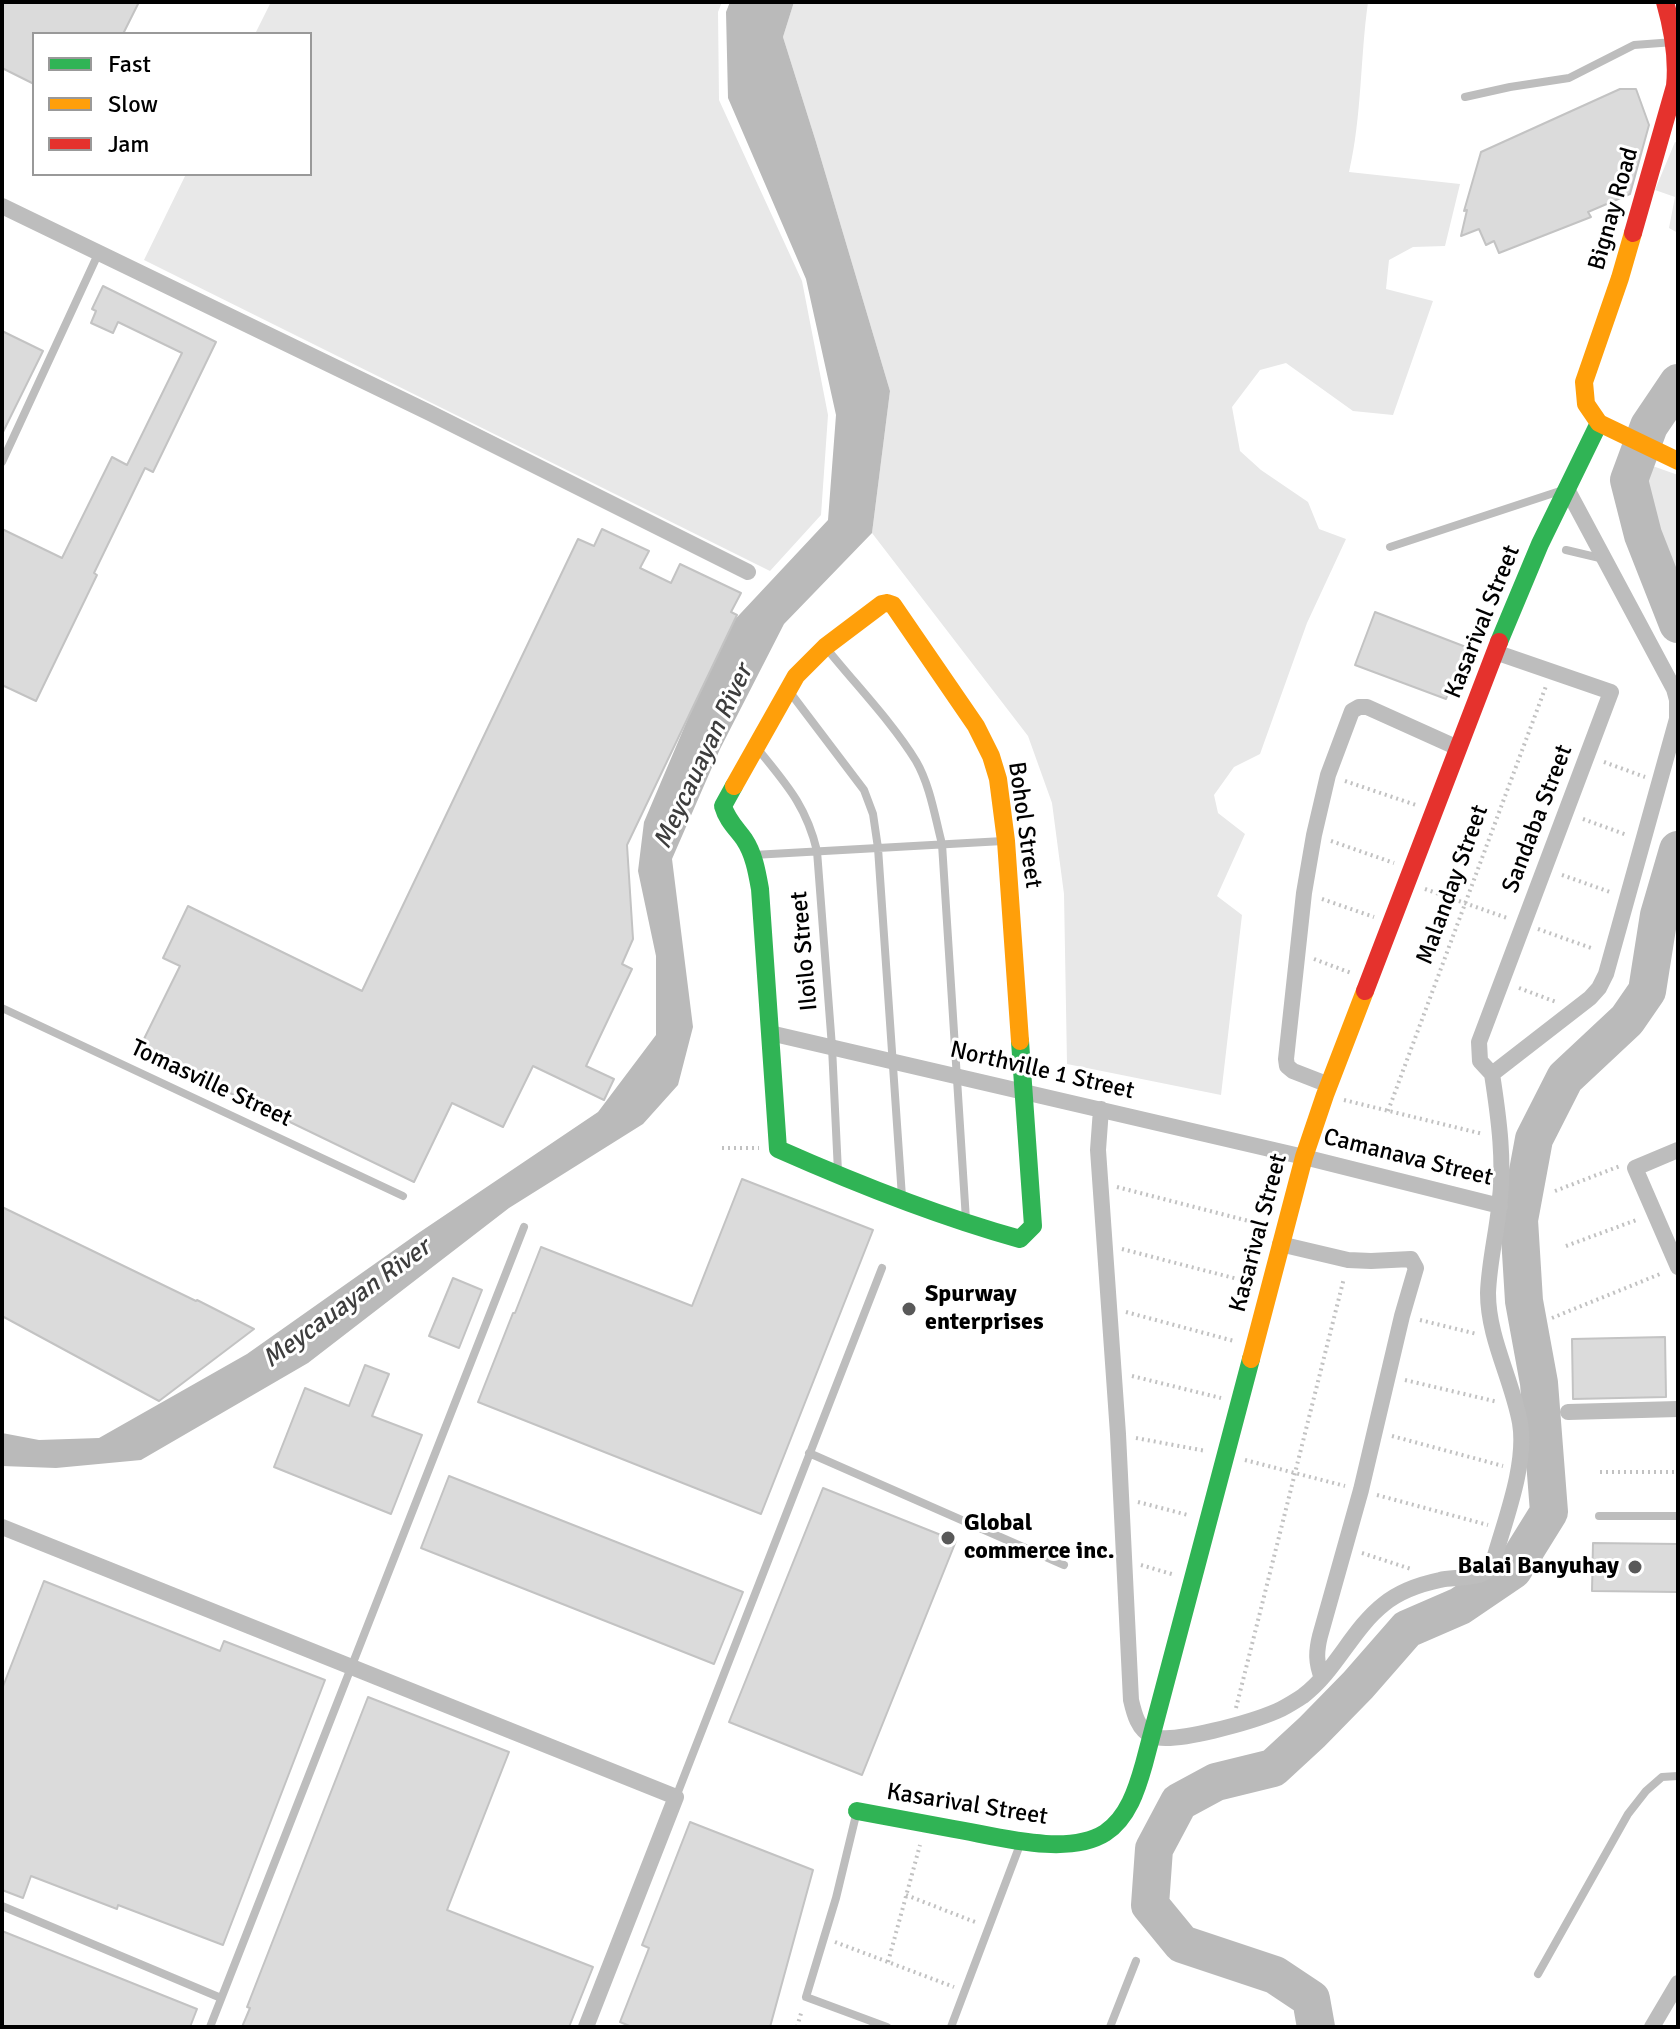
<!DOCTYPE html>
<style>
body{margin:0}
#map{position:relative;width:1680px;height:2029px;overflow:hidden;background:#fff;font-family:Signika,sans-serif}
canvas{display:block}
.frame{position:absolute;inset:0;border:4px solid #000;pointer-events:none}
.legend{position:absolute;left:32px;top:32px;width:280px;height:144px;box-sizing:border-box;background:#fff;border:2px solid #999;margin:0;padding:10px 14px;list-style:none;font-size:24px;color:#000}
.legend li{display:flex;align-items:center;gap:16px;height:40px}
.legend b{width:40px;border:2px solid #999}
</style>
<div id="map">
<canvas width="1680" height="2029"></canvas>
<div class="frame"></div>
<ul class="legend">
<li><b style="height:10px;background:#30b455"></b>Fast</li>
<li><b style="height:10px;background:#ff9f0a"></b>Slow</li>
<li><b style="height:10px;background:#e5322d"></b>Jam</li>
</ul>
</div>
<script>
const g = document.querySelector('canvas').getContext('2d');
g.lineJoin = 'round';
function paint(path, color) {
  g.fillStyle = color;
  g.fill(path, 'evenodd');
}
function strokePath(path, color, width, dash) {
  g.strokeStyle = color;
  g.lineWidth = width;
  g.lineCap = dash ? 'butt' : 'round';
  g.setLineDash(dash || []);
  g.stroke(path);
}
function write(font, color, halo, rows, align = 'center') {
  g.font = font + ' Signika,sans-serif';
  g.lineWidth = 6;
  g.setLineDash([]);
  g.textBaseline = 'middle';
  g.strokeStyle = halo;
  g.fillStyle = color;
  for (const [text, x, y, turn = 0] of rows) {
    g.save();
    g.translate(x, y);
    g.rotate((+turn || 0) * Math.PI / 180);
    g.textAlign = isNaN(turn) ? turn : align;
    if (halo) g.strokeText(text, 0, 0);
    g.fillText(text, 0, 0);
    g.restore();
  }
}
paint(new Path2D(`
 M271 2H722L718 12 719 100 802 281 828 415 821 515 770 571 144 260 186 174H310V34H255Z
 M794 2H1368C1360 59 1362 116 1349 172L1460 184 1445 246 1413 247 1389 260 1386 289 1433 301 1393 415 1353 411 1286 363 1260 370 1232 407 1240 451 1261 470 1308 502 1319 529 1346 539 1307 623 1260 754 1234 767 1214 795 1218 813 1245 834 1217 896 1242 915 1221 1095 1067 1064 1064 894 1052 803 1028 736 872 533 890 391 816 142 783 37Z
 M1675 142 1678 143V233L1669 228 1675 197 1655 190Z
 M1647 464 1678 475V604L1651 534 1640 481Z`), '#e8e8e8');
paint(new Path2D(`
 M730 2H794L783 37 816 142 890 391 872 533 784 624 720 749 672 859 693 1027 678 1085 643 1124 509 1208 308 1363 141 1460 56 1468 2 1466V1433L39 1440 99 1438 247 1354 417 1234 598 1112 656 1035V956L638 871 644 822 726 629 828 520 836 415 806 279 728 98 726 12Z`), '#bababa');
strokePath(new Path2D(`
 M1678 383 1649 426 1629 480 1643 535 1678 624
 M1316 2027 1311 1999 1275 1975 1182 1944 1150 1905 1154 1849 1179 1802 1216 1782 1273 1768 1312 1732 1358 1685 1407 1629 1460 1606 1513 1570 1549 1512 1539 1383 1524 1301 1519 1220 1534 1139 1565 1078 1627 1020 1647 991 1659 915 1678 850`), '#bababa', 38);
const building = new Path2D(`
 M2 2H139L123 34H34V84L2 68Z
 M1620 89H1636L1649 125 1630 194 1588 212 1591 217 1499 253 1494 241 1486 245 1479 229 1461 236 1467 210 1464 211 1481 152Z
 M103 286 216 342 153 472 145 468 94 573 97 575 36 701 2 685V529L62 558 112 457 127 465 182 353 118 322 113 333 91 323 96 311 92 309Z
 M2 331 43 351 2 434Z
 M602 529 649 551 640 568 671 583 680 564 741 593 731 612 737 615 627 845 633 939 622 964 632 969 586 1066 614 1079 604 1100 533 1066 503 1127 452 1103 414 1182 139 1049 180 966 163 958 188 906 362 991 578 539 594 546Z
 M1375 612 1466 647 1446 699 1355 665Z
 M742 1179 873 1230 761 1514 478 1402 513 1313H515L541 1247 692 1306Z
 M2 1207 196 1301 197 1300 254 1329 159 1401 2 1316Z
 M453 1278 482 1290 459 1348 429 1336Z
 M1665 1337 1666 1397 1573 1399 1572 1339Z
 M365 1365 389 1374 372 1416 422 1435 391 1514 274 1467 305 1388 349 1406Z
 M449 1476 743 1592 714 1664 421 1548Z
 M823 1488 956 1541 862 1775 729 1722Z
 M1593 1543 1678 1544V1592L1592 1591Z
 M44 1581 220 1651 224 1641 325 1680 223 1945 118 1905 117 1909 31 1876 23 1898 2 1890V1689Z
 M368 1697 509 1752 447 1910 593 1967 569 2027H242L250 2008 247 2007Z
 M690 1822 813 1870 770 2027H632L620 2022 649 1948 642 1945Z
 M2 1931 197 2009 190 2027H2Z`);
paint(building, '#dbdbdb');
strokePath(building, '#c3c3c3', 2);
strokePath(new Path2D(`
 M1604 762 1645 777
 M1345 781 1416 805
 M1583 819 1627 835
 M1331 841 1394 863
 M1562 875 1610 892
 M1425 889 1507 918
 M1322 899 1374 917
 M1538 929 1594 949
 M1314 959 1351 973
 M1519 988 1556 1002
 M1344 1100 1483 1134
 M1388 1111 1546 686
 M722 1148H759
 M1117 1187 1264 1225
 M1555 1191 1620 1166
 M1566 1246 1639 1219
 M1122 1249 1249 1282
 M1126 1312 1234 1341
 M1552 1318 1660 1274
 M1420 1320 1477 1334
 M1132 1376 1221 1398
 M1405 1380 1498 1402
 M1392 1436 1503 1466
 M1136 1438 1206 1451
 M1245 1460 1345 1486
 M1600 1472H1678
 M1377 1495 1488 1525
 M1138 1502 1188 1515
 M1362 1553 1411 1569
 M1141 1565 1175 1575
 M1236 1708 1344 1278
 M906 1895 975 1922
 M835 1942 954 1987
 M888 1962 920 1845
 M797 2027 802 2010`), '#c2c2c2', 4, [2, 4]);
strokePath(new Path2D(`
 M1465 97 1510 87 1569 78 1634 45 1674 42
 M2 462 99 252
 M1390 547 1560 491
 M1566 550 1604 559
 M827 649C856 685 892 722 916 761 930 785 935 817 942 844L966 1220
 M789 691 864 790 873 814 878 848 902 1197
 M757 748C786 784 806 805 817 851L832 1047 838 1172
 M753 855 1003 841
 M2 1008 403 1196
 M809 1453 1064 1565
 M1599 1516H1678
 M676 1797 882 1268
 M857 1811 836 1898 806 1997 887 2027
 M2 1906 221 1998
 M1538 1974 1628 1814 1646 1791 1662 1777 1678 1776
 M210 2027 524 1227
 M951 2027 1021 1842
 M1110 2027 1136 1961`), '#bdbdbd', 8);
strokePath(new Path2D(`
 M2 206 430 413 748 572
 M770 1033 1304 1157 1500 1206
 M1492 1074 1590 998 1599 988 1606 974 1677 719V700L1674 689 1567 489
 M1492 1074 1480 1061 1479 1042 1611 692 1495 652
 M1329 1085 1293 1071 1287 1066 1286 1059 1304 893 1314 835 1328 775 1352 711 1359 707H1367L1458 748
 M1101 1109 1098 1150 1118 1434 1131 1700C1134 1713 1138 1730 1152 1736 1173 1745 1254 1721 1277 1711 1286 1707 1295 1701 1303 1696 1336 1671 1352 1629 1384 1604 1400 1591 1421 1584 1440 1580 1452 1577 1479 1579 1488 1570 1491 1567 1492 1563 1494 1559 1505 1520 1527 1464 1520 1423 1512 1379 1488 1338 1488 1293 1489 1264 1496 1236 1499 1208 1505 1163 1499 1119 1492 1074
 M1678 1150 1635 1168 1678 1267
 M1280 1244 1348 1260 1371 1261 1411 1259 1416 1268 1402 1316 1361 1490 1320 1636C1316 1652 1316 1663 1322 1678
 M1568 1412 1678 1409
 M2 1527 676 1797 586 2027
 M1652 2027 1678 1983`), '#bdbdbd', 16);
strokePath(new Path2D(`
 M1499 642 1540 544 1599 423
 M734 786 723 806C727 820 736 828 744 839 754 854 757 872 760 889L778 1149C857 1184 937 1216 1020 1239L1033 1226 1020 1041
 M857 1811C889 1817 922 1823 954 1829 996 1836 1067 1857 1105 1833 1128 1818 1137 1789 1144 1764L1251 1359`), '#30b455', 18);
strokePath(new Path2D(`
 M1633 233 1620 278 1584 382 1586 404 1599 423 1678 461
 M887 603 893 605 976 726 991 756 998 779 1006 841 1020 1041
 M734 786 796 676 825 647 882 604 887 603
 M1251 1359 1304 1157 1325 1095 1365 991`), '#ff9f0a', 18);
strokePath(new Path2D(`
 M1633 233 1675 86C1678 57 1673 30 1665 2
 M1365 991 1499 642`), '#e5322d', 18);
for (const [x, y, r, color] of [
 [909,1309,8,"#595959"],
 [948,1538,8,"#595959"],
 [1635,1567,8,"#595959"]
]) {
  const dot = new Path2D();
  dot.arc(x, y, r, 0, 2 * Math.PI);
  g.fillStyle = color;
  g.fill(dot);
  strokePath(dot, '#fff', 3);
}
write('24px', '#000', '#fff', [
 ["Bignay Road",1614,209,-74],
 ["Kasarival Street",1483,622,-68],
 ["Sandaba Street",1538,819,-69],
 ["Bohol Street",1024,825,82],
 ["Malanday Street",1453,885,-70],
 ["Iloilo Street",805,951,-95],
 ["Northville 1 Street",1042,1071,13],
 ["Tomasville Street",211,1084,25],
 ["Camanava Street",1408,1158,14],
 ["Kasarival Street",1259,1233,-75],
 ["Kasarival Street",967,1805,9]
]);
write('bold 24px', '#000', '#fff', [
 ["Spurway",925,1295],
 ["enterprises",925,1323],
 ["Global",964,1524],
 ["commerce inc.",964,1552],
 ["Balai Banyuhay",1619,1567,"right"]
], 'left');
write('italic 26px', '#3d3d3d', '#fff', [
 ["Meycauayan River",704,757,-65],
 ["Meycauayan River",347,1304,-36]
]);
</script>
